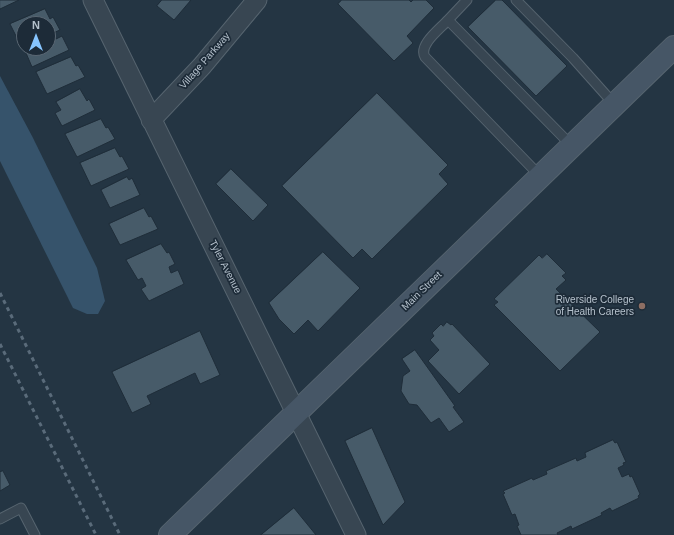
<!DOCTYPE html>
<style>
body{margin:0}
#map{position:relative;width:674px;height:535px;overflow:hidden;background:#243543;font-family:Arial,sans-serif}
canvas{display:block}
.north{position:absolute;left:16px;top:16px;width:40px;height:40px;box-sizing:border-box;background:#1d2b38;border:1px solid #5a6773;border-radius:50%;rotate:0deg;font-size:11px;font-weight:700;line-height:16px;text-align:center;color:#b5c1cc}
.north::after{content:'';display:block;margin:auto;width:14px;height:18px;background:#87c5ff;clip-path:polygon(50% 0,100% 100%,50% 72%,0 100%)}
</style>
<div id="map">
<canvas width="674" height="535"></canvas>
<div class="north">N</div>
</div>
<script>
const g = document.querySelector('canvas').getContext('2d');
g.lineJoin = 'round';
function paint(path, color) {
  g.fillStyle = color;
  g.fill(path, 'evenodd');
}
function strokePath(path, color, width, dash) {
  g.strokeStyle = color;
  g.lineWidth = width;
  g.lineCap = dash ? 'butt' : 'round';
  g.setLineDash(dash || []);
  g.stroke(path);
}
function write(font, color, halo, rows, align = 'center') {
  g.font = font + ' Arial,sans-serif';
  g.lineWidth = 3.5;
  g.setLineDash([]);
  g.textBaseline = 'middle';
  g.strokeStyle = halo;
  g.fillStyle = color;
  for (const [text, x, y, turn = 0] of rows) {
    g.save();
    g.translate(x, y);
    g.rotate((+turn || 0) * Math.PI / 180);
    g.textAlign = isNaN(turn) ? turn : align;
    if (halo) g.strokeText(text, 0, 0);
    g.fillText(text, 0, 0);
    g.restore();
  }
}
paint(new Path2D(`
 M0 76 32 136 97 268 105 301 98 314H87L73 308 0 161Z`), '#36536b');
const building = new Path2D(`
 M0 0H19L0 9Z
 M162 0H191L174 20 157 6Z
 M342 0H409L411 2 413 0H426L434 8 407 36 413 43 394 61 338 4Z
 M496 0H502L567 66 536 96 468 27Z
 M45 9 50 19 53 17 60 30 53 33 56 39 62 36 69 50 32 67 26 53 31 51 29 48H48V24H24V44L21 46 10 24Z
 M71 57 76 66 78 65 85 77 47 94 36 72Z
 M80 89 87 101 89 99 95 110 62 126 55 113 61 110 56 102Z
 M377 93 448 165 439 174 448 184 372 259 362 249 353 258 282 186Z
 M101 119 106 128 108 127 115 139 77 157 65 134Z
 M115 148 120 157 122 156 129 169 91 186 80 163Z
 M231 169 268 205 253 221 216 184Z
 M127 177 129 180 132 178 140 195 110 208 101 190Z
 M144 208 149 217 151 216 158 229 120 245 109 224Z
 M161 244 167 253 169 252 175 264 169 267 171 273 178 270 184 284 149 301 141 289 146 286 142 278 138 280 126 260Z
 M323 252 360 288 318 331 308 320 294 334 279 319 269 303Z
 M547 254 566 273 562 276 566 280 556 289 600 332 560 371 494 305 498 302 494 299 539 255 542 258Z
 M447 322 451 325 452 324 490 364 459 394 428 361 439 350 430 340 434 336 432 333 441 324 443 326Z
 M200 331 220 375 200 384 195 373 147 396 151 404 132 413 112 372Z
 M415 350 455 406 453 407 464 422 449 432 439 418 431 423 417 405 409 404 401 391 403 376 410 371 402 359Z
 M372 428 405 502 383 525 345 441Z
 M613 440 615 443 617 442 626 462 623 463 624 465 618 468 622 477 629 474 630 477 632 476 640 494 638 496 639 498 612 511 610 508 601 513 602 515 572 529 571 526 557 533 558 535H521L517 526 519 525 515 514 512 515 503 494 505 493 503 491 532 478 533 480 547 474 546 471 576 458 577 461 586 457 585 453Z
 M3 471 10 485 0 491V472Z
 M294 508 316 535H261Z`);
paint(building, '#475b69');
strokePath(building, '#1f2d39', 1);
const lane = new Path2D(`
 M516 0 573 58 614 104
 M448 20 467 0
 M540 176 425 57C418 45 440 29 448 20L571 145
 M0 519 21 508 35 535`);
const street = new Path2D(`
 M93 0 356 535
 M151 120 202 66 257 0`);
const secondary = new Path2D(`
 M170 535 674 47`);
strokePath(lane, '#56646f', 11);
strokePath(street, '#56646f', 21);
strokePath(secondary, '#56646f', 24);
strokePath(lane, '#384652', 9);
strokePath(street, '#384652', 19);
strokePath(secondary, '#465666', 22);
strokePath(new Path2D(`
 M0 293 120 535
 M0 344 96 535`), '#5a6b7a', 3, [4, 4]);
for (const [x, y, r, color] of [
 [642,306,4,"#8d6e63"]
]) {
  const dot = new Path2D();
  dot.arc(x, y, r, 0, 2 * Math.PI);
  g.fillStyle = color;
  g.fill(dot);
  strokePath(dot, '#1d2b38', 1.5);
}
write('10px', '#b5c1cc', '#1d2b38', [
 ["Village Parkway",205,61,-49],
 ["Tyler Avenue",225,267,63],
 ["Main Street",422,291,-44]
]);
write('10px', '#b5c1cc', '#1d2b38', [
 ["Riverside College",634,300],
 ["of Health Careers",634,312]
], 'right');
</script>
